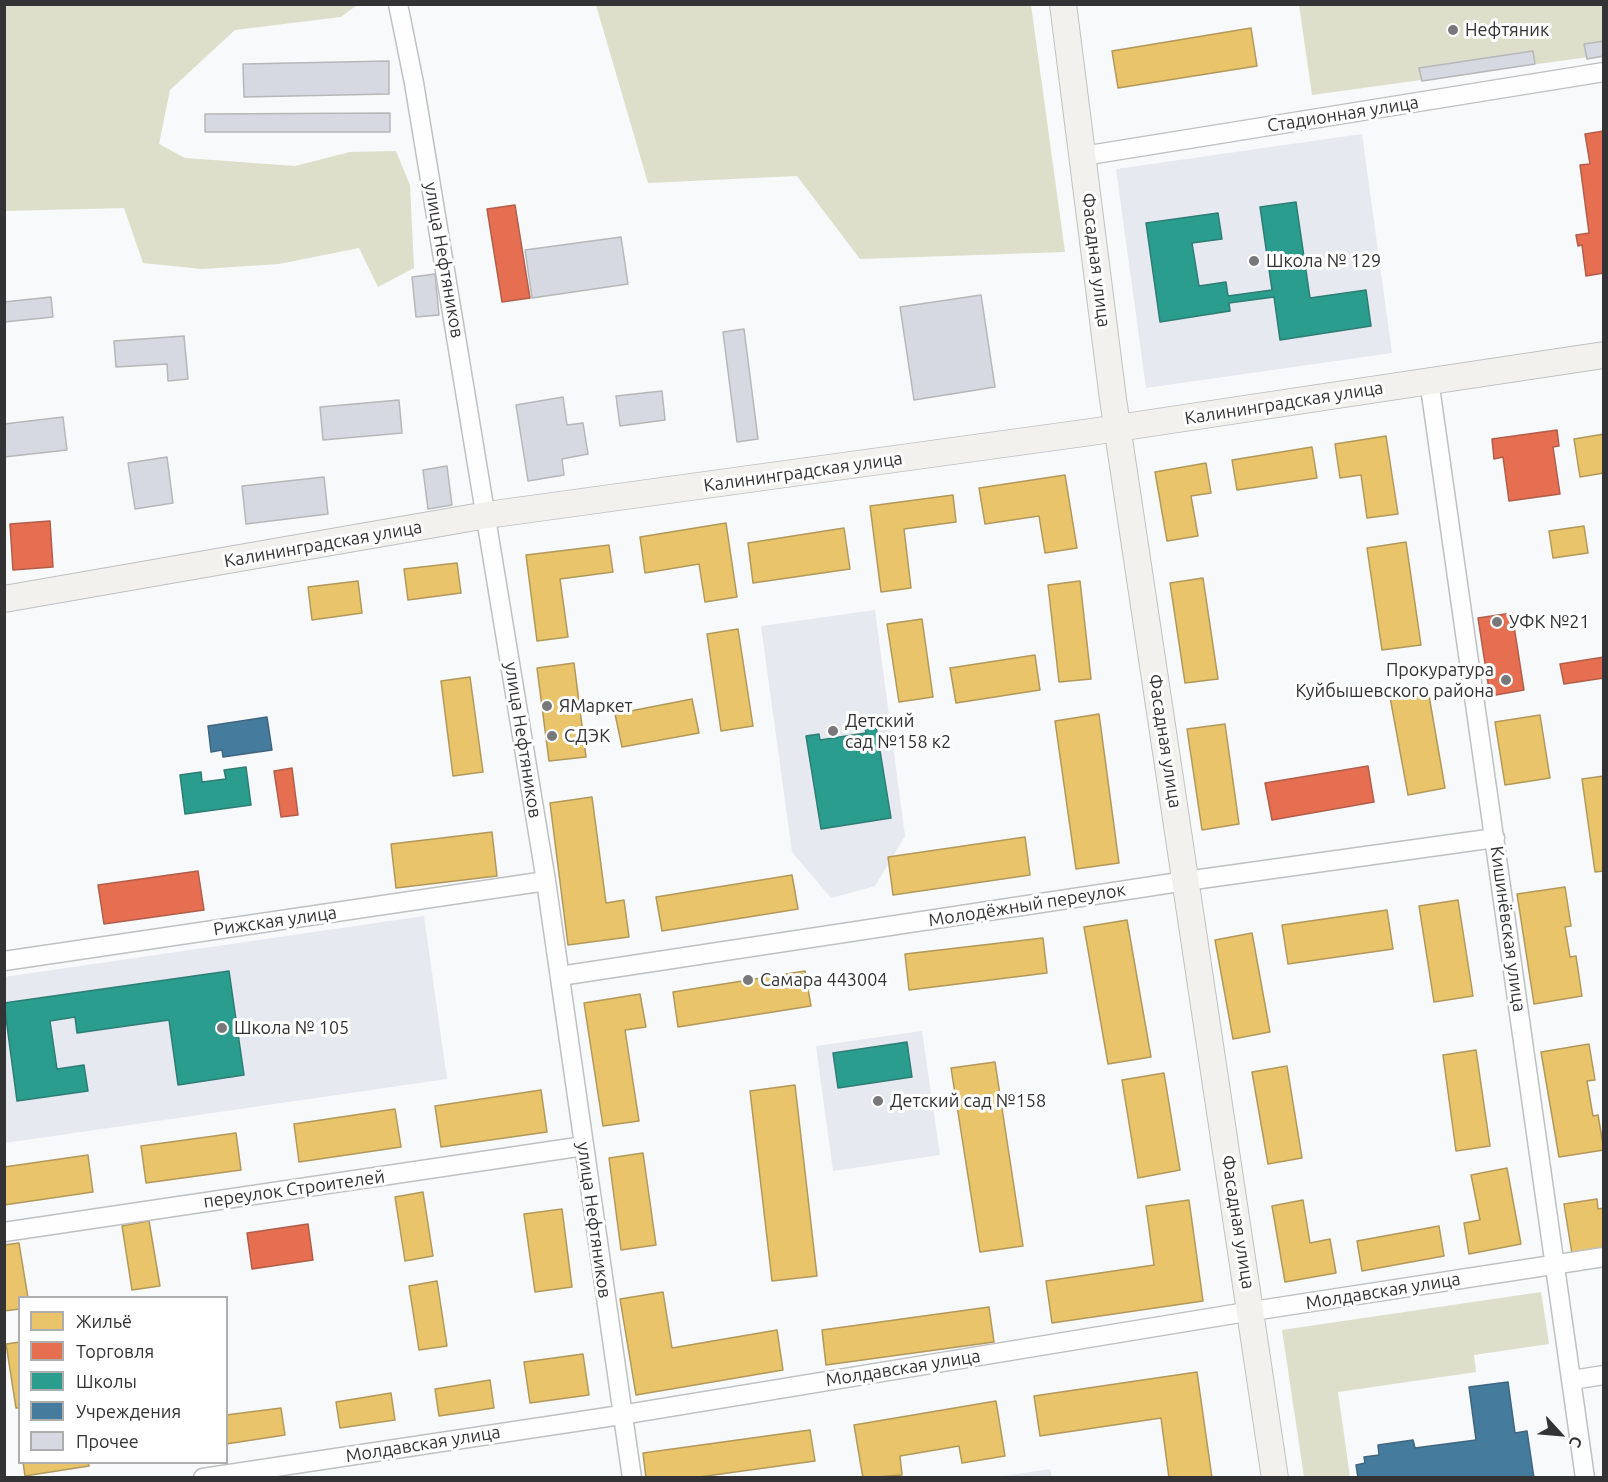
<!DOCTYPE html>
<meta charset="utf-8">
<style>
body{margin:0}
#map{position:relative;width:1608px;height:1482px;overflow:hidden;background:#f7f9fb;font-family:Ubuntu,sans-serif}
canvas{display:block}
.frame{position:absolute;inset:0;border:6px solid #333335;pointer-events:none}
.legend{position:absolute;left:18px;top:1296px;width:210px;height:168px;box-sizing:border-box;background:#fff;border:2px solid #adadae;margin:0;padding:8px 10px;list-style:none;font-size:18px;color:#333335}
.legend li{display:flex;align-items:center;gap:12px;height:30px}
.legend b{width:30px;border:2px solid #adadae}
.north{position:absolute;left:1530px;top:1404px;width:60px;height:60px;-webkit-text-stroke:4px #fff;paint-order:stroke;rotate:116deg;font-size:16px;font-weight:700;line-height:24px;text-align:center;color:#333335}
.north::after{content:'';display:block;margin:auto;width:21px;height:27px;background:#333335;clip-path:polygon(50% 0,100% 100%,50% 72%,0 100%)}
</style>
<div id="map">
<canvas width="1608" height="1482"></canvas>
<div class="frame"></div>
<ul class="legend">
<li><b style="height:16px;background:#e9c46a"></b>Жильё</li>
<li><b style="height:16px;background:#e76f51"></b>Торговля</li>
<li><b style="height:16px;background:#2a9d8f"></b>Школы</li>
<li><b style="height:16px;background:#457b9d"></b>Учреждения</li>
<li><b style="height:16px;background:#d6d9e2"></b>Прочее</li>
</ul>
<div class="north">С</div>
</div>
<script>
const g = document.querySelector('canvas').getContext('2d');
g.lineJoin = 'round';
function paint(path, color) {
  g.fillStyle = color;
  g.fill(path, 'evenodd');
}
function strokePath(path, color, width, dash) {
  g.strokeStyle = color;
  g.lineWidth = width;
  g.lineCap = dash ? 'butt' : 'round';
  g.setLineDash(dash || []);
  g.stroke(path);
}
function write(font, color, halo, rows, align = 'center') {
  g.font = font + ' Ubuntu,sans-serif';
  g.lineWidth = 6;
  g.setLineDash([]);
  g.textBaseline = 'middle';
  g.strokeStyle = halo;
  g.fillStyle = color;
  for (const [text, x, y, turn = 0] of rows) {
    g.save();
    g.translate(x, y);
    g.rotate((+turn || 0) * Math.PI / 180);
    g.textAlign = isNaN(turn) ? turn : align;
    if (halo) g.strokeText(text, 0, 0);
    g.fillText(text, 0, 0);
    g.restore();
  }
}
paint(new Path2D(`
 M1362 134 1392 353 1146 388 1116 169Z
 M875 610 905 836 875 886 831 898 792 852 761 626Z
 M424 916 447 1079 5 1143 4 977Z
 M922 1031 940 1155 833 1171 816 1046Z
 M1050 1469 1052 1477H997Z`), '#e7e9f0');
paint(new Path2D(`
 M4 5H357L341 17 235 30 170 90 159 144 185 158 295 166 350 152 396 151 410 185 414 268 378 287 359 248 279 264 202 269 143 263 124 208 5 211Z
 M596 5H1031L1065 252 860 259 797 176 648 183Z
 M1299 5H1603V55L1312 95Z
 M1541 1292 1549 1344 1474 1355 1476 1372 1338 1392 1350 1477H1304L1282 1330Z`), '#dddfcb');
const homes = new Path2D(`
 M1251 28 1257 66 1118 88 1112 51Z
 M1604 434V473L1580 477 1574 439Z
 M1386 436 1398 514 1367 518 1361 475 1340 478 1335 444Z
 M1312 447 1317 478 1237 490 1232 460Z
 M1206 463 1211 493 1191 496 1198 536 1167 541 1155 472Z
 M1065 475 1077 548 1045 553 1039 516 985 524 979 488Z
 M953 495 956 522 904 529 911 588 881 592 870 506Z
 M726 523 737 597 705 602 699 564 645 573 640 537Z
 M1584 526 1588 553 1553 558 1549 531Z
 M844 528 850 569 753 583 748 543Z
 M1406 542 1421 645 1382 650 1367 548Z
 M609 545 613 572 560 579 568 637 537 641 526 555Z
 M457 563 461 593 408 600 404 569Z
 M1203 578 1218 679 1185 683 1170 583Z
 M358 581 362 613 312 620 308 587Z
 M1080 581 1091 679 1059 682 1048 585Z
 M922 619 933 697 899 702 887 624Z
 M738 629 753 726 721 731 707 634Z
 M1035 655 1040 690 956 703 950 668Z
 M574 663 586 757 549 761 537 668Z
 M470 677 483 772 453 776 441 681Z
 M1428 690 1445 788 1408 795 1390 697Z
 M692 699 699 733 622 747 615 714Z
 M1099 714 1119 863 1076 869 1055 721Z
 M1540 715 1550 778 1505 785 1495 722Z
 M1225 724 1239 824 1202 830 1187 729Z
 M1604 776V871L1595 872 1582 779Z
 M592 797 606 903 624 900 629 937 568 945 550 803Z
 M492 832 497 876 396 888 391 844Z
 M1025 837 1030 875 893 895 888 857Z
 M792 875 798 909 662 931 656 897Z
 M1565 887 1571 926 1565 927 1570 957 1576 956 1582 996 1534 1004 1517 894Z
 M1458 900 1473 996 1434 1002 1419 906Z
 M1387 910 1393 949 1288 964 1282 925Z
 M1127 920 1151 1057 1108 1064 1084 927Z
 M1252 933 1270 1032 1233 1039 1215 940Z
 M1043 938 1047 973 909 990 905 954Z
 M805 971 811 1006 678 1027 673 992Z
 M640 994 646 1027 625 1030 639 1121 603 1126 584 1003Z
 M1589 1044 1595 1080 1587 1081 1593 1116 1598 1115 1604 1150 1559 1157 1541 1052Z
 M1476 1050 1490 1146 1456 1151 1443 1055Z
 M995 1062 1023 1246 980 1252 951 1068Z
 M1287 1066 1302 1158 1268 1164 1252 1072Z
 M1164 1073 1180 1170 1138 1178 1122 1080Z
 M795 1085 817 1276 772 1281 750 1091Z
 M541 1090 547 1132 441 1147 435 1106Z
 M395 1109 401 1147 299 1162 294 1124Z
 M236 1133 241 1170 146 1183 141 1146Z
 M643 1153 656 1245 621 1250 609 1158Z
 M88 1155 93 1192 4 1205V1167Z
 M1507 1168 1521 1244 1469 1254 1464 1223 1480 1220 1471 1175Z
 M423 1192 433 1256 405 1261 395 1197Z
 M1597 1199 1598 1209 1604 1208V1249L1572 1254 1564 1204Z
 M1189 1200 1203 1301 1052 1323 1046 1281 1154 1265 1146 1206Z
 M1303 1200 1310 1243 1330 1239 1336 1273 1285 1282 1272 1206Z
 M562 1209 572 1287 535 1292 524 1214Z
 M149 1221 160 1286 132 1290 122 1226Z
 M1439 1226 1444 1256 1362 1271 1357 1241Z
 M19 1243 28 1298H20V1309L4 1311V1245Z
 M437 1281 447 1346 419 1350 409 1286Z
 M663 1292 672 1348 777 1330 783 1370 636 1395 620 1299Z
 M989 1307 994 1342 826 1365 822 1330Z
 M20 1342V1408H16L6 1344Z
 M583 1354 589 1395 530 1403 524 1362Z
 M1197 1372 1212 1478H1169L1161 1418 1040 1436 1034 1396Z
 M490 1380 494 1408 439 1416 435 1389Z
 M391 1393 395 1420 340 1428 336 1402Z
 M996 1401 1005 1456 962 1463 959 1446 900 1456 902 1475 863 1478 854 1425Z
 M281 1408 285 1435 226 1444V1415Z
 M810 1430 815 1461 692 1478H646L643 1453Z
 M23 1462H88L89 1466 25 1476Z`);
paint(homes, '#e9c46a');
strokePath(homes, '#b2985a', 1.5);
const shops = new Path2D(`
 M1604 131V273L1586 276 1582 245 1578 246 1576 235 1589 233 1580 165 1590 164 1585 134Z
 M515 205 530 298 502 302 487 209Z
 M1557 430 1559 446 1553 447 1560 494 1509 501 1503 457 1494 459 1492 439Z
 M50 521 53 567 13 570 10 524Z
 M1512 613 1524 690 1490 696 1478 618Z
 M1604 657V678L1564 684 1560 664Z
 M1368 766 1374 802 1272 820 1265 783Z
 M292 768 298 815 281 817 274 771Z
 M198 871 204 910 104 924 98 885Z
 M308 1224 313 1260 252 1269 247 1233Z`);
paint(shops, '#e76f51');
strokePath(shops, '#b15d49', 1.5);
const schools = new Path2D(`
 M1296 202 1310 298 1366 290 1371 326 1280 340 1274 297 1229 303 1230 311 1160 322 1146 223 1218 213 1222 239 1192 243 1199 286 1226 282 1228 296 1272 290 1260 207Z
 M876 726 891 818 821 829 806 736 819 734 820 740 866 733 865 728Z
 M246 767 251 805 185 814 180 775 201 772 202 782 226 779 224 770Z
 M229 971 244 1075 178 1085 169 1020 77 1033 75 1017 50 1021 57 1069 84 1065 88 1091 17 1101 4 1003Z
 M907 1042 912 1077 838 1088 833 1053Z`);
paint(schools, '#2a9d8f');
strokePath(schools, '#2d7d74', 1.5);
const public = new Path2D(`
 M267 717 272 750 223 757 222 750 211 752 208 726Z
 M1508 1382 1515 1433 1527 1431 1534 1478H1358L1356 1465 1365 1463 1364 1457 1379 1455 1378 1445 1413 1440 1415 1448 1476 1440 1469 1387Z`);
paint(public, '#457b9d');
strokePath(public, '#40657e', 1.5);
const building = new Path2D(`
 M1604 41V56L1587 59 1584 44Z
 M1533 51 1535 64 1422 81 1419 68Z
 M389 61V94L244 97 243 64Z
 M390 113V132H205V114Z
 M621 237 628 284 532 298 525 250Z
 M435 274 439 315 416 317 412 277Z
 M981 295 995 387 914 400 900 307Z
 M51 297 53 317 4 322V302Z
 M744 329 758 439 737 442 723 332Z
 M184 336 188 379 168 381 167 364 116 367 114 341Z
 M662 391 665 420 620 426 616 396Z
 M563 397 567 425 583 423 588 454 562 459 564 475 528 481 516 405Z
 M399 400 402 433 323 440 320 407Z
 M63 417 67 450 4 457V424Z
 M167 457 173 503 135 509 128 463Z
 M447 466 452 505 428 509 423 470Z
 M324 477 328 514 246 524 242 486Z`);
paint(building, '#d6d9e2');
strokePath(building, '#b6b7b8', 1.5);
const street = new Path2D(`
 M398 4 414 83 546 881 632 1478
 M1083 156 1604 72
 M1429 380 1585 1478
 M4 961 546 881
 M560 976 1186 881 1495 838
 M4 1232 584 1146
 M1572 1380 1604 1375
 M203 1478 621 1415 1240 1313 1604 1257`);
const secondary = new Path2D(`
 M1063 4 1113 399 1275 1478
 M4 599 487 515 1091 432 1604 355`);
strokePath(street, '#bfc0c1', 21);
strokePath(secondary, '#bfc0c1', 28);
strokePath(street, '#fefefe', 18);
strokePath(secondary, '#f2f1ee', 26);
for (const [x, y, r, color] of [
 [1453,30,6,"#78787a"],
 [1254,261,6,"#78787a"],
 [1497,622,6,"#78787a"],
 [1506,680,6,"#78787a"],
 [547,706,6,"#78787a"],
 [833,731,6,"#78787a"],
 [552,736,6,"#78787a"],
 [748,980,6,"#78787a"],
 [222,1028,6,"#78787a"],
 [878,1101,6,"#78787a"]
]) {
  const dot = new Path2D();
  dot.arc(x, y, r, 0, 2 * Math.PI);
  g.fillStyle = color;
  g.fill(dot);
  strokePath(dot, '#fff', 2);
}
write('18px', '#333335', '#fff', [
 ["Нефтяник",1465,30],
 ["Школа № 129",1266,261],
 ["УФК №21",1509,622],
 ["Прокуратура",1494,670,"right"],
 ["Куйбышевского района",1494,691,"right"],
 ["ЯМаркет",559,706],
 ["Детский",845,721],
 ["сад №158 к2",845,742],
 ["СДЭК",564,736],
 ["Самара 443004",760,980],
 ["Школа № 105",234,1028],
 ["Детский сад №158",890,1101]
], 'left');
write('18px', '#333335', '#fff', [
 ["Стадионная улица",1343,114,-9],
 ["улица Нефтяников",444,260,80],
 ["Фасадная улица",1096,260,83],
 ["Калининградская улица",1284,403,-9],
 ["Калининградская улица",803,472,-8],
 ["Калининградская улица",323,544,-10],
 ["улица Нефтяников",523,740,81],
 ["Фасадная улица",1165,741,81],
 ["Молодёжный переулок",1027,905,-9],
 ["Рижская улица",275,921,-8],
 ["Кишинёвская улица",1508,929,82],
 ["переулок Строителей",294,1189,-8],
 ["улица Нефтяников",594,1220,82],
 ["Фасадная улица",1238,1222,81],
 ["Молдавская улица",1383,1291,-9],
 ["Молдавская улица",903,1368,-9],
 ["Молдавская улица",423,1444,-9]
]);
</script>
